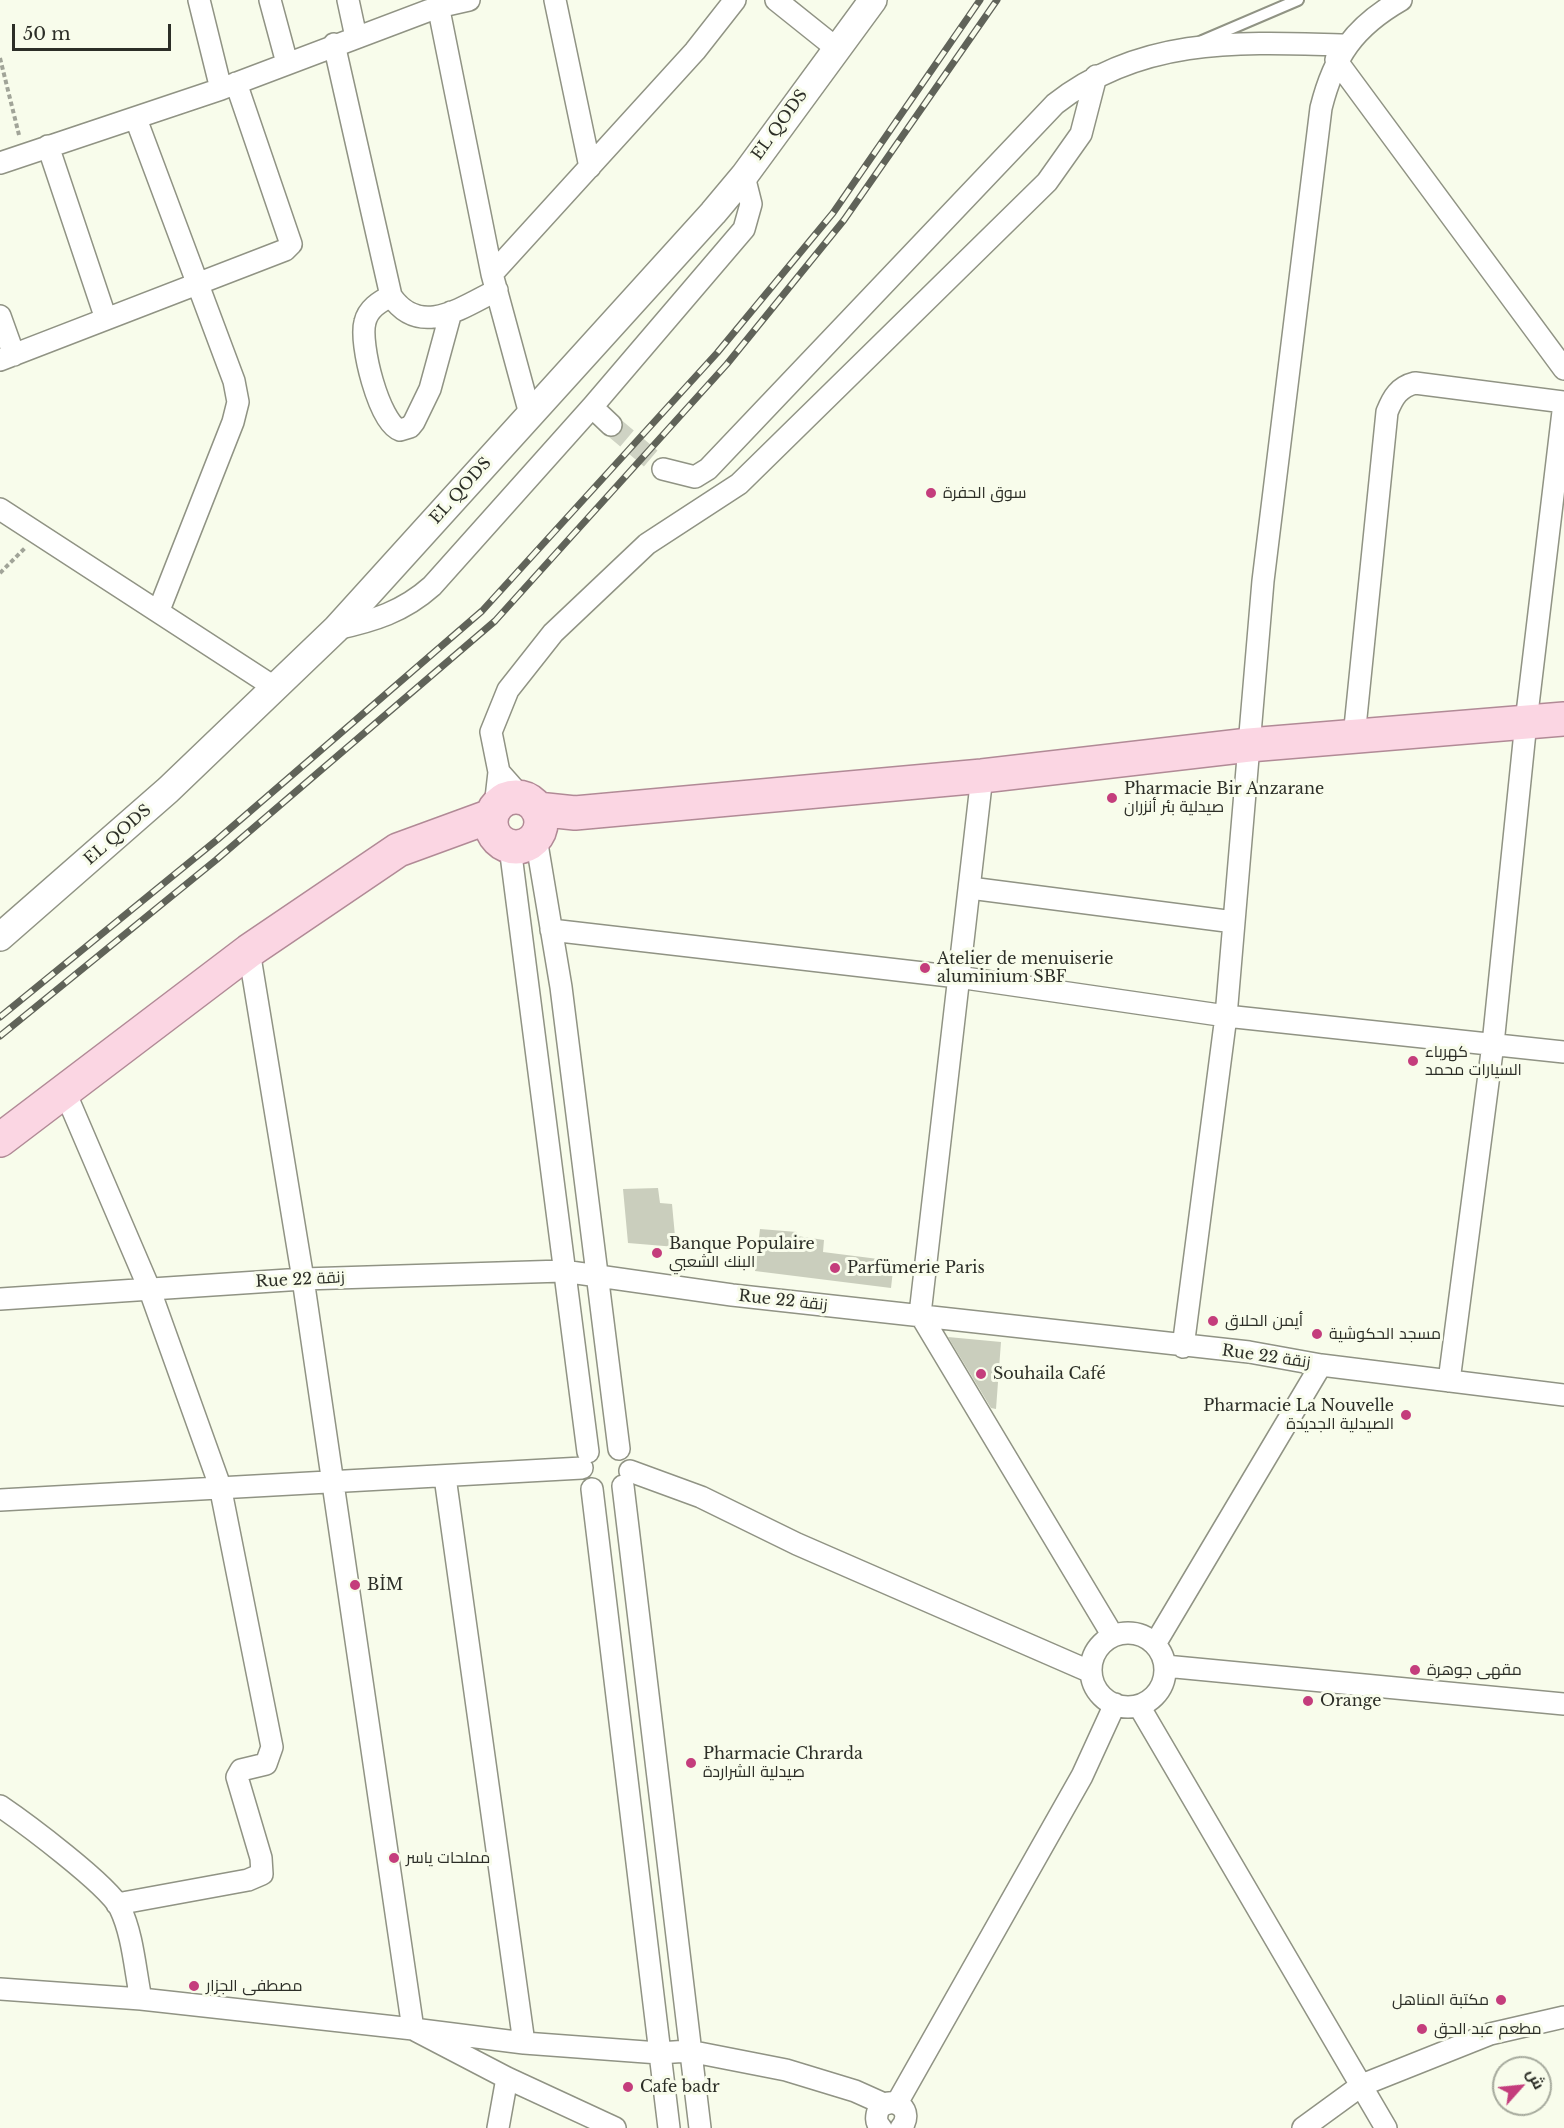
<!DOCTYPE html>
<meta charset="utf-8">
<style>
body{margin:0}
#map{position:relative;width:1564px;height:2128px;overflow:hidden;background:#f8fceb;font-family:"Libre Baskerville",Cairo,serif}
canvas{display:block}
.north{position:absolute;left:1492px;top:2056px;width:60px;height:60px;box-sizing:border-box;background:#f8fceb;border:2px solid #a6aa9d;border-radius:50%;rotate:63deg;font-size:16px;font-weight:700;line-height:24px;text-align:center;color:#2c2e27}
.north::after{content:'';display:block;margin:auto;width:21px;height:27px;background:#c43d7c;clip-path:polygon(50% 0,100% 100%,50% 72%,0 100%)}
.scale{position:absolute;left:12px;top:24px;width:159px;height:27px;box-sizing:border-box;border:3px solid #2c2e27;border-top:0;padding-left:8px;font-size:18px;line-height:21px;white-space:nowrap;color:#2c2e27;-webkit-text-stroke:4px #f8fceb;paint-order:stroke}
</style>
<div id="map">
<canvas width="1564" height="2128"></canvas>
<div class="north">ش</div>
<div class="scale">50 m</div>
</div>
<script>
const g = document.querySelector('canvas').getContext('2d');
g.lineJoin = 'round';
function paint(path, color) {
  g.fillStyle = color;
  g.fill(path, 'evenodd');
}
function strokePath(path, color, width, dash) {
  g.strokeStyle = color;
  g.lineWidth = width;
  g.lineCap = dash ? 'butt' : 'round';
  g.setLineDash(dash || []);
  g.stroke(path);
}
function write(font, color, halo, rows, align = 'center') {
  g.font = font + ' "Libre Baskerville",Cairo,serif';
  g.lineWidth = 6;
  g.setLineDash([]);
  g.textBaseline = 'middle';
  g.strokeStyle = halo;
  g.fillStyle = color;
  for (const [text, x, y, turn = 0] of rows) {
    g.save();
    g.translate(x, y);
    g.rotate((+turn || 0) * Math.PI / 180);
    g.textAlign = isNaN(turn) ? turn : align;
    if (halo) g.strokeText(text, 0, 0);
    g.fillText(text, 0, 0);
    g.restore();
  }
}
paint(new Path2D(`
 M658 1188 660 1203 672 1204 676 1247 628 1243 623 1189Z
 M760 1229 797 1232V1236L824 1240 823 1252 894 1261 891 1288 755 1271Z
 M948 1337 1001 1342 996 1409 991 1408Z`), '#cacebd');
strokePath(new Path2D(`
 M611 425 663 469`), '#cfd3c4', 21, [21, 10]);
const service = new Path2D(`
 M1202 41 1298 0`);
const minor = new Path2D(`
 M199 0 221 89
 M270 0 287 63
 M348 0 356 37
 M437 0 492 274 530 414
 M555 0 590 167
 M776 0 836 48
 M334 44 391 296C420 338 461 308 497 290
 M1336 60 1564 369
 M136 119 234 381 238 402 233 422 159 610
 M48 146 106 319
 M0 163 221 89 438 7 469 0
 M492 274 695 51 735 0
 M391 296C379 302 368 309 365 322 359 343 379 423 400 430L410 427 414 422 430 389 451 312
 M0 316 14 355
 M0 360 285 250 291 244 236 83
 M592 407 611 425
 M663 469 695 477 708 469 1055 104C1142 36 1242 42 1346 45
 M0 509 274 687
 M336 629C373 621 403 612 432 586L592 407 744 229 751 204 744 176
 M1354 737 1387 412C1393 397 1399 387 1415 383L1564 402
 M499 772 491 732 508 690 553 633 647 544 739 484 1047 182 1081 134 1096 76
 M982 776 920 1314 1113 1636
 M495 807 499 772 522 798
 M536 838 561 987 619 1449
 M510 847 588 1452
 M970 888 1234 922
 M551 930 958 977 1226 1016 1564 1052
 M249 951 303 1279 413 2029 524 2043 659 2053 689 2051 786 2070 855 2091 884 2104
 M65 1092 149 1288 220 1486 272 1747 266 1764 241 1770 237 1777 261 1858 262 1874 248 1880 117 1904
 M0 1299 303 1279 563 1271 732 1295 1249 1352 1321 1365 1564 1395
 M1183 1347 1226 1016 1263 581 1321 108C1334 56 1354 27 1401 0
 M1449 1381 1493 1044 1526 722 1564 403
 M630 1471 701 1497 797 1544 1091 1672
 M445 1477 524 2043
 M623 1486 700 2128
 M592 1489 669 2128
 M0 1500 582 1468
 M1091 1670a37 37 0 1 1 74 0a37 37 0 1 1-74 0Z
 M1155 1644 1321 1365
 M1165 1666 1564 1704
 M1139 1706 1386 2128
 M0 1806C25 1823 107 1884 120 1908 133 1935 135 1970 141 1999
 M0 1989 141 1999 413 2029 507 2078 615 2128
 M897 2103 1082 1776 1115 1704
 M498 2128 507 2078
 M881 2128C875 2122 876 2116 879 2108 895 2094 915 2111 901 2128
 M1303 2128 1362 2085 1490 2034 1564 2017`);
const tertiary = new Path2D(`
 M0 937 168 790 336 629 713 213 744 176 873 0`);
const primary = new Path2D(`
 M491 822a25 25 0 1 1 50 0a25 25 0 1 1-50 0Z
 M537 809 575 813 982 776 1249 745 1564 719
 M0 1140 249 951 398 850 491 816`);
strokePath(service, '#909384', 14);
strokePath(minor, '#909384', 24);
strokePath(tertiary, '#909384', 30);
strokePath(primary, '#b18a96', 36);
strokePath(new Path2D(`
 M0 58 19 135
 M0 573 26 547`), '#a1a498', 4, [4.5, 3]);
strokePath(service, '#fff', 10);
strokePath(minor, '#fff', 21);
strokePath(tertiary, '#fff', 27);
strokePath(primary, '#fbd6e3', 33);
const rail = new Path2D(`
 M0 1017 218 839 482 611 717 353 833 213 980 0
 M0 1036 216 860 495 621 727 364 844 220 997 0`);
strokePath(rail, '#606359', 7);
strokePath(rail, '#f8fceb', 4.5, [14]);
for (const [x, y, r, color] of [
 [931,493,6,"#c43d7c"],
 [1112,798,6,"#c43d7c"],
 [925,968,6,"#c43d7c"],
 [1413,1061,6,"#c43d7c"],
 [657,1253,6,"#c43d7c"],
 [835,1268,6,"#c43d7c"],
 [1213,1321,6,"#c43d7c"],
 [1317,1334,6,"#c43d7c"],
 [981,1374,6,"#c43d7c"],
 [1406,1415,6,"#c43d7c"],
 [355,1585,6,"#c43d7c"],
 [1415,1670,6,"#c43d7c"],
 [1308,1701,6,"#c43d7c"],
 [691,1763,6,"#c43d7c"],
 [394,1858,6,"#c43d7c"],
 [194,1986,6,"#c43d7c"],
 [1501,2000,6,"#c43d7c"],
 [1422,2029,6,"#c43d7c"],
 [628,2087,6,"#c43d7c"]
]) {
  const dot = new Path2D();
  dot.arc(x, y, r, 0, 2 * Math.PI);
  g.fillStyle = color;
  g.fill(dot);
  strokePath(dot, '#f8fceb', 2);
}
write('16px', '#2c2e27', '#f8fceb', [
 ["EL QODS",780,125,-54],
 ["EL QODS",461,491,-48],
 ["EL QODS",118,835,-41],
 ["Rue 22 زنقة",300,1280,-3],
 ["Rue 22 زنقة",783,1301,6],
 ["Rue 22 زنقة",1266,1357,8]
]);
write('16px', '#2c2e27', '#f8fceb', [
 ["سوق الحفرة",943,493],
 ["Pharmacie Bir Anzarane",1124,789],
 ["صيدلية بئر أنزران",1124,807],
 ["Atelier de menuiserie",937,959],
 ["aluminium SBF",937,977],
 ["كهرباء",1425,1052],
 ["السيارات محمد",1425,1070],
 ["Banque Populaire",669,1244],
 ["البنك الشعبي",669,1262],
 ["Parfümerie Paris",847,1268],
 ["أيمن الحلاق",1225,1321],
 ["مسجد الحكوشية",1329,1334],
 ["Souhaila Café",993,1374],
 ["Pharmacie La Nouvelle",1394,1406,"right"],
 ["الصيدلية الجديدة",1394,1424,"right"],
 ["BİM",367,1585],
 ["مقهى جوهرة",1427,1670],
 ["Orange",1320,1701],
 ["Pharmacie Chrarda",703,1754],
 ["صيدلية الشراردة",703,1772],
 ["مملحات ياسر",406,1858],
 ["مصطفى الجزار",206,1986],
 ["مكتبة المناهل",1489,2000,"right"],
 ["مطعم عبد الحق",1434,2029],
 ["Cafe badr",640,2087]
], 'left');
</script>
